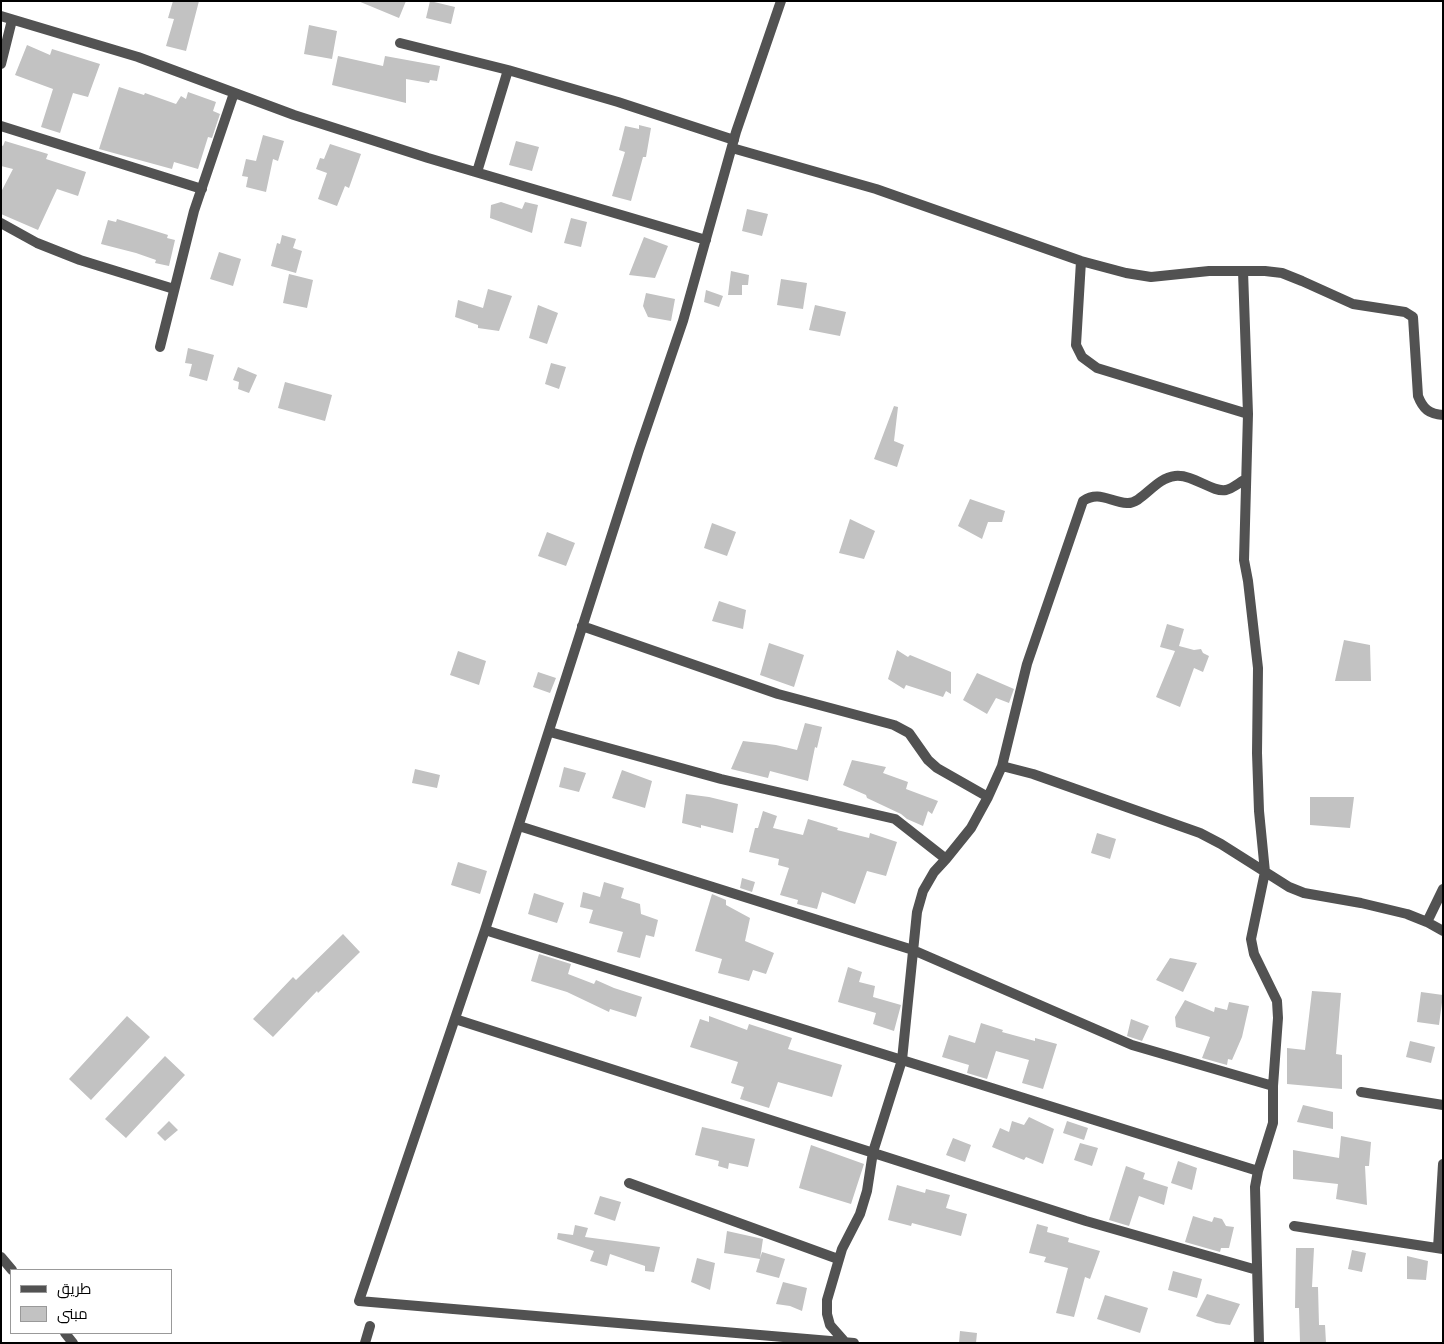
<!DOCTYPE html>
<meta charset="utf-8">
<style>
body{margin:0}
#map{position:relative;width:1444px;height:1344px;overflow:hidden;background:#fff;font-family:"Fira Sans Condensed",Cairo,sans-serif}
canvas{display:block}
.frame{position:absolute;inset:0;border:2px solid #000;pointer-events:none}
.legend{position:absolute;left:10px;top:1269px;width:162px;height:65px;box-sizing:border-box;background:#fff;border:1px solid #999;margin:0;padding:6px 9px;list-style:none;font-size:15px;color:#000}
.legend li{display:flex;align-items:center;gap:10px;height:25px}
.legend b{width:25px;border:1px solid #999}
</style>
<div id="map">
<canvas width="1444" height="1344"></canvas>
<div class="frame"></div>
<ul class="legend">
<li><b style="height:6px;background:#525252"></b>طريق</li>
<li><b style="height:14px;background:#c2c2c2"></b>مبنى</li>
</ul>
</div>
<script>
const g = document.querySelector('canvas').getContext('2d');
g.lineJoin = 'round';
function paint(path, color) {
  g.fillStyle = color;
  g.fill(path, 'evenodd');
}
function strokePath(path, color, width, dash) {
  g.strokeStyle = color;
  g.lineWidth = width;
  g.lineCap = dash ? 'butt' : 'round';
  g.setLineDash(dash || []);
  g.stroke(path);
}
paint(new Path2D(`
 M173 1H199L186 51 166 46 174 19 168 18Z
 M358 1H406L399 18Z
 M430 1 455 7 451 24 426 18Z
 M309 25 337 31 332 59 304 54Z
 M27 45 50 55 52 49 100 64 88 97 73 93 60 133 41 127 53 89 15 75Z
 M338 56 383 66 385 56 440 66 437 81 430 80 429 83 406 79V103L332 85Z
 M119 87 144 95 145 93 176 104 181 96 186 99 188 92 216 102 213 111 220 114 212 138 208 137 198 169 174 162 172 169 99 149Z
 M639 125 651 128 646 157H643L631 201 612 196 625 152 619 150 625 126 639 129Z
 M263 135 284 141 278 161 273 159 266 192 246 187 248 177 242 176 246 159 256 161Z
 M5 141 48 154 46 159 86 172 78 196 57 189 38 230 1 214V192L13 169 1 166V145L3 146Z
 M516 141 539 147 532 171 509 165Z
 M330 144 361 154 349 188 345 186 337 206 318 199 327 173 316 169 320 158 324 159Z
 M501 202 522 209 525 202 538 205 532 233 490 218 491 205Z
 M747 209 768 214 762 236 742 231Z
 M571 218 587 222 581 247 564 243Z
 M117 219 168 235 167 238 175 240 169 266 155 263 156 260 136 253 101 244 108 220 116 222Z
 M282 235 296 239 293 248 302 251 296 273 271 266 277 243 280 244Z
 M644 237 668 246 655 278 629 275Z
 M219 252 241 259 233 286 210 279Z
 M731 271 749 275 748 285H742V295H728Z
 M289 274 313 280 307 308 283 303Z
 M781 279 807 283 803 309 777 305Z
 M488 289 512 296 499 331 478 328V325L455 317 458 300 483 308Z
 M706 290 723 296 719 307 704 302Z
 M646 293 675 299 671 321 648 317 643 306Z
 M538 305 558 313 547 344 529 338Z
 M815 305 846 312 840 336 809 330Z
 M188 348 214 355 207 381 189 376 192 364 185 363Z
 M551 363 566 367 559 389 545 384Z
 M238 367 257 375 249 393 238 389 239 382 233 380Z
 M285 382 332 395 325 421 278 408Z
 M894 406 898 407 894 441 904 445 897 467 874 459Z
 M970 499 1005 511 1002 522H988L982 539 958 526Z
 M850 519 875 531 864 559 839 553Z
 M712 523 736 532 727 556 704 548Z
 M547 532 575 543 566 566 538 556Z
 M719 601 746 610 743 629 712 621Z
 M1167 624 1184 629 1179 646 1194 650 1201 649 1203 653 1209 656 1203 672 1194 668 1180 707 1156 697 1175 651 1160 647Z
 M1344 640 1370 645 1371 681H1335Z
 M769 643 804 655 794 687 760 675Z
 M897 650 908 657 910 655 951 672V694L946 691 943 697 906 685 904 689 888 679Z
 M458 651 486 661 479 685 450 675Z
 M538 672 556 678 550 693 533 687Z
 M977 673 1014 689 1009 703 996 698 987 714 963 700Z
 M805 723 822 727 817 748 815 747 808 781 770 771 768 778 731 769 743 741 776 745 797 750Z
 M852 760 886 767 883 773 908 782 906 789 938 801 932 814 928 811 923 826 907 819 901 814 867 798 866 795 843 785Z
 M564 767 586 773 579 792 559 787Z
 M415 769 440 775 437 788 412 783Z
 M622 770 652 781 645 808 612 798Z
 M686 794 709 797 738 804 733 833 701 825V828L682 823Z
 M1310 797H1354L1350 828 1310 825Z
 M763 811 777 816 773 828 803 835 808 819 838 828 837 830 869 838 870 833 897 842 886 876 867 871 855 904 822 892 817 909 797 904 798 900 780 895 789 868 778 865 779 859 749 852 755 828H758Z
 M1097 833 1116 839 1110 859 1091 853Z
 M458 862 487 871 480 894 451 885Z
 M742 878 755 882 752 892 740 888Z
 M604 882 624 888 621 898 640 904 641 914 658 920 654 937 646 935 640 958 617 952 623 932 589 923 593 910 580 907 583 892 600 897Z
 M534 893 564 903 557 923 528 914Z
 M712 894 726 900V905L750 918 745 941 774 953 766 974 753 970 749 981 718 973 722 959 695 951Z
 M343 934 360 952 318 993 317 991 273 1037 253 1019 293 977 296 980Z
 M539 954 571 964 568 974 594 984 596 980 614 988 642 997 636 1017 610 1009 609 1012 567 992 531 981Z
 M1170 958 1197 963 1183 992 1156 980Z
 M848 967 862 972 859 982 875 986 873 997 901 1005 894 1031 873 1024 876 1013 838 1002Z
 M1312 991 1341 993 1336 1054 1342 1055V1089L1287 1084V1048L1305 1050Z
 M1421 992 1443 995 1439 1025 1417 1022Z
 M1185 1000 1214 1012 1215 1007 1227 1010 1229 1002 1249 1006 1242 1037 1232 1060 1228 1059 1227 1065 1202 1058 1210 1037 1176 1027 1175 1017Z
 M127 1016 150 1037 91 1100 69 1079Z
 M709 1016 747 1030 749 1024 792 1038 788 1049 842 1065 832 1097 778 1082 769 1108 740 1099 744 1087 731 1083 738 1062 690 1047 700 1019 709 1022Z
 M1131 1019 1149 1026 1142 1041 1127 1036Z
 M981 1023 1003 1030 1002 1032 1035 1041V1038L1057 1044 1043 1089 1022 1083 1029 1060 996 1051 987 1079 967 1073 969 1065 942 1057 949 1035 975 1043Z
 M1410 1041 1435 1047 1431 1063 1406 1057Z
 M165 1056 185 1075 126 1138 105 1119Z
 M1303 1105 1333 1112V1129L1297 1122Z
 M1029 1117 1054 1129 1043 1164 1026 1157 1024 1160 992 1147 1000 1128 1009 1132 1012 1121 1024 1125Z
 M169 1121 178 1130 165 1141 157 1133Z
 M1067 1121 1088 1128 1084 1140 1063 1133Z
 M702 1127 755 1139 748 1167 729 1163 728 1169 718 1166 719 1161 695 1155Z
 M1341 1136 1371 1142 1369 1166H1365L1367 1205 1336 1199 1338 1184 1293 1179V1150L1339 1158Z
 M953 1138 971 1145 965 1162 946 1155Z
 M1080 1143 1098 1148 1092 1166 1074 1160Z
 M811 1145 864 1164 851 1204 799 1188Z
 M1178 1161 1197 1168 1192 1190 1171 1183Z
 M1126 1166 1145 1173 1143 1179 1168 1187 1164 1205 1139 1196 1129 1226 1109 1220Z
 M897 1185 925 1193 926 1189 950 1195 946 1208 967 1214 961 1236 912 1223 911 1226 888 1220Z
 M600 1196 621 1202 615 1221 594 1214Z
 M1193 1216 1212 1222 1214 1217 1222 1219 1226 1226 1234 1227 1229 1248H1221L1220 1252 1185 1242Z
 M1037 1224 1048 1227 1047 1232 1069 1238 1068 1242 1100 1251 1090 1279 1085 1277 1074 1317 1056 1313 1068 1268 1044 1262 1046 1257 1029 1253Z
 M575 1225 588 1228 585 1237 660 1247 654 1272 645 1271V1266L610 1254 607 1266 590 1261 594 1251 557 1239 558 1233 573 1235Z
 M727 1231 763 1239 760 1259 724 1253Z
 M1296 1248H1314L1312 1287H1318L1319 1325H1325L1326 1343H1300L1299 1308H1295Z
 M1352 1250 1366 1253 1362 1272 1348 1269Z
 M762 1252 785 1259 779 1278 756 1272Z
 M1407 1256 1428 1261 1426 1280 1407 1279Z
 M697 1258 715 1263 710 1290 691 1282Z
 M1173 1271 1202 1279 1197 1298 1168 1290Z
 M783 1282 807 1288 802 1311 790 1306 776 1304Z
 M1207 1294 1240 1304 1230 1325 1216 1323 1196 1316Z
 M1105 1295 1148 1308 1140 1333 1097 1319Z
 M960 1331 977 1333 976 1343H959Z`), '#c2c2c2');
strokePath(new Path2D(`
 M781 1 736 132 683 321 639 450 485 930 359 1301 854 1343
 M1 16 138 57 294 115 428 158 706 240
 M400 43 508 70 618 102 734 140
 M1 64 12 20
 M1 126 202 189
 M732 148 876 189 1081 261 1126 273 1151 277 1209 271H1265L1282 273 1302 281 1353 304 1405 312 1413 317 1418 396C1423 409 1429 414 1443 415
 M477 172 508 70
 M1 223 37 243 80 260 174 289
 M1081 261 1076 345 1082 357 1097 368 1248 414
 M1243 271 1248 414 1244 560 1248 581 1258 668 1257 753 1259 811 1265 872 1251 939 1254 954 1277 1001 1278 1018 1273 1086V1123L1258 1171
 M160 347 194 211 234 93
 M582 626 778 694 894 725 909 733 928 760 937 768 988 797
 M550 732 721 779 895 819 946 859
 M1002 766 1027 664 1083 501C1099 490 1110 502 1127 503 1142 504 1155 478 1175 476 1194 474 1212 493 1226 490 1232 489 1240 482 1246 479
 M519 826 913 950 1132 1045 1273 1086
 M1427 922 1443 889
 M485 930 1258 1171 1255 1187 1259 1343
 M455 1019 1086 1221 1257 1270
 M1361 1092 1443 1105
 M629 1183 838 1259
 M1294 1226 1443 1249
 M1438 1248 1443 1164
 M1 1257 12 1270
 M65 1333 73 1343
 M845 1342 830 1325 827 1314V1300L842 1249 860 1214 867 1191 873 1152 902 1060 917 912 923 891 934 872 946 859 971 828 988 797 1002 766 1033 774 1200 833 1221 844 1289 887 1304 893 1361 903 1407 914 1427 922 1443 931
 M365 1343 370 1326`), '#525252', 10);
</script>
